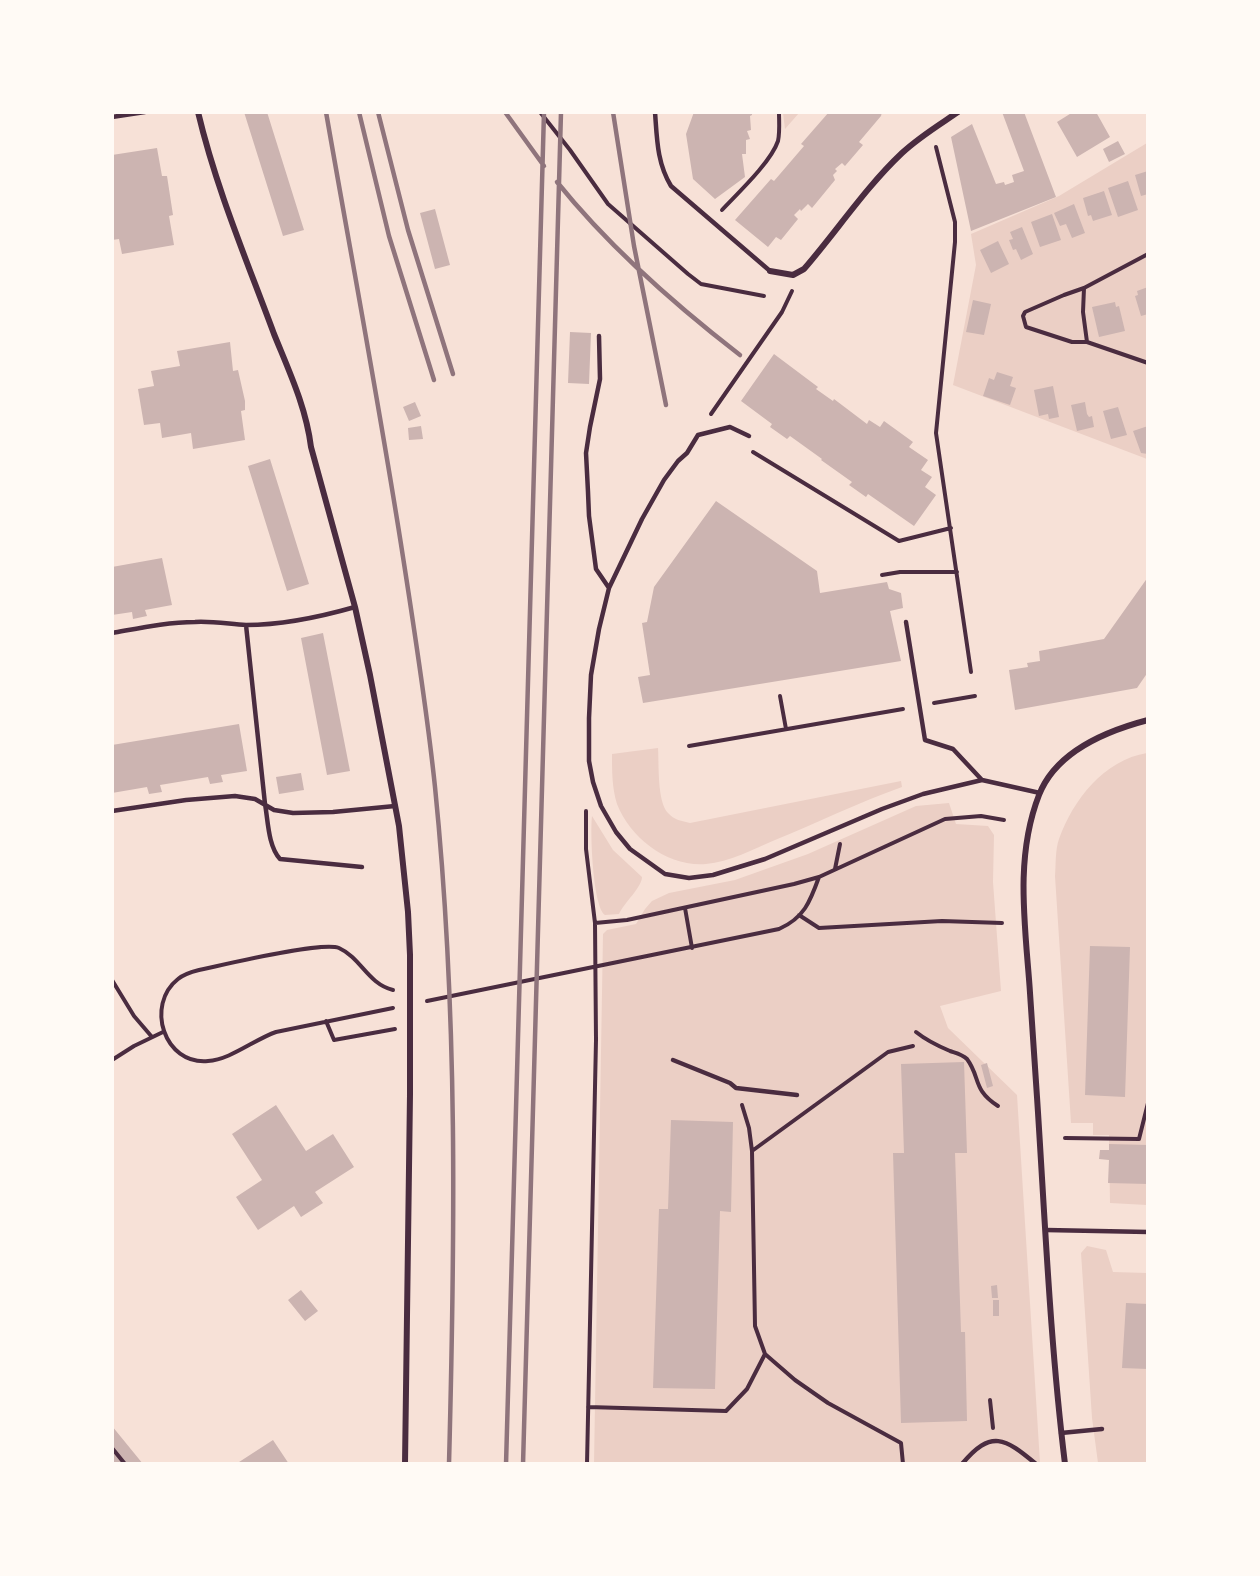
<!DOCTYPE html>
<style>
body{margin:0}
#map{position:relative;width:1260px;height:1576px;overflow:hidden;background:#f7e1d7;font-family:Quicksand,sans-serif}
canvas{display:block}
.frame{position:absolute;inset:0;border:114px solid #fffaf5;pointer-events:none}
</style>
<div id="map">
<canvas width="1260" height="1576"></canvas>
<div class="frame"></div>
</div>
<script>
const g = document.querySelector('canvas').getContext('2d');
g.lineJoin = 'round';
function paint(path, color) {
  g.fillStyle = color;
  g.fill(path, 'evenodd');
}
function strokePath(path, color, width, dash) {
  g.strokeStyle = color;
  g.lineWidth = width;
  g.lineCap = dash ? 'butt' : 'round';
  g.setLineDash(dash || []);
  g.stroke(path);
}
paint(new Path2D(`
 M783 113H799L785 129Z
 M1147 143V459L953 385 976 265 971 234 1059 196Z
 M658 748C659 764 657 802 668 813 674 820 682 821 690 823L901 781 902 787C859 802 817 823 775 840 754 849 729 862 706 864 668 867 631 839 617 804 612 788 612 771 612 754Z
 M1147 753V1205L1110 1203 1109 1135H1093V1123H1071L1055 876C1056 865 1055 850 1059 839 1073 800 1104 760 1147 753Z
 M949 803 956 824 988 826 994 835 993 882 1001 991 940 1006 948 1028 1017 1095 1040 1463 594 1464 603 934 607 930 636 924 645 909 652 901 669 893 735 880 808 854 916 806Z
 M592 816 613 850 642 877C642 887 624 903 619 914L605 915C593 907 590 833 592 816Z
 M1087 1246 1106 1250 1113 1272 1147 1273V1463H1098L1092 1418 1081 1253Z`), '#ebcfc5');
paint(new Path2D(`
 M244 112H267L304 230 283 236Z
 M694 112H752V115L750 116 751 130 747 131 750 139 746 140V154H742L745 177 715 199 693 179 686 134Z
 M829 112H882L881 116 859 142 863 145 845 166 842 163 835 169 837 171 833 175 835 180 812 208 808 204 801 211 800 209 794 215 798 219 781 240 776 237 768 247 735 220 771 179 774 181 804 146 801 144Z
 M1002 112H1024L1056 197 971 231 951 137 972 124 996 184 1004 182 1005 185 1014 182 1012 175 1024 171Z
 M1073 112H1096L1110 137 1077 157 1057 122Z
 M1118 141 1125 154 1109 162 1103 149Z
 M157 148 162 176H167L173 215 169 216 174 245 122 254 119 239 112 240V155Z
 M1148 171V194L1141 196 1135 175Z
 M1128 181 1138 210 1118 217 1108 188Z
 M1104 191 1112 215 1093 221 1091 215 1088 216 1083 198Z
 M1074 204 1085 233 1072 238 1066 224 1060 226 1054 213Z
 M435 209 450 265 435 269 420 213Z
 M1052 214 1061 240 1040 247 1031 222Z
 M1022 227 1033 254 1021 260 1016 249 1013 250 1009 240 1013 239 1010 232Z
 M998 241 1009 264 991 273 980 250Z
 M1148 287V314L1141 316 1135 296 1138 295 1137 291Z
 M973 300 991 304 984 335 966 332Z
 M1115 302 1116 307 1119 306 1125 331 1099 337 1092 307Z
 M570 332 591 333 589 384 568 383Z
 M230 342 233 371 238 370 245 401V410L241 411 245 440 193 449 191 433 162 438 160 423 144 425 138 389 154 386 151 371 180 366 177 351Z
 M774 354 818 387 816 389 833 401 834 399 867 424 869 420 880 427 884 421 913 442 909 447 928 460 921 470 932 477 925 487 936 495 914 526 868 494 866 497 849 485 852 482 821 460 822 459 790 436 787 439 770 427 772 424 741 401Z
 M997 372 1013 377 1010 386 1016 388 1010 405 983 396 989 378 994 380Z
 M1053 386 1059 417 1049 419 1048 414 1039 416 1034 390Z
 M415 402 421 416 409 421 403 407Z
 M1085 402 1087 414 1089 417 1092 416 1094 427 1077 431 1071 405Z
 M1118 407 1127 435 1111 439 1103 411Z
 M421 426 423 439 409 440 408 428Z
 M1148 426V454L1141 453 1133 431Z
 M270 459 309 584 287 591 248 466Z
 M716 501 817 571 820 593 887 582 889 589 901 593 903 608 890 611 901 661 643 703 638 677 650 675 642 623 647 622 654 587Z
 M162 558 172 605 145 610 147 616 133 619 132 612 112 615V567Z
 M1148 577V672L1137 688 1015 710 1009 670 1028 667 1027 663 1040 661 1039 651 1104 639Z
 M323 633 350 771 327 775 301 638Z
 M239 724 247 771 221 775 223 782 210 784 208 777 160 785 162 792 149 794 147 787 112 793V745Z
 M301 773 304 790 279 794 276 777Z
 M1090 946 1130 947 1125 1097 1085 1095Z
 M964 1062 967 1153H955L961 1332H965L967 1421 901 1423 893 1153H904L901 1064Z
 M987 1063 993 1086 987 1088 981 1065Z
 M276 1105 306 1151 333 1134 354 1167 315 1192 323 1203 301 1217 294 1206 258 1230 236 1197 262 1180 232 1134Z
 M671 1120 733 1122 731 1212 720 1211 715 1389 653 1388 659 1209H668Z
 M1109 1144 1148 1145V1184L1108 1183 1109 1160 1099 1159 1100 1150H1109Z
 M997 1285 998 1298H992L991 1286Z
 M301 1290 318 1311 305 1321 288 1300Z
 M993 1300H999V1316H993Z
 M1126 1303 1148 1304V1369L1122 1368Z
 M112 1426 143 1464H112Z
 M273 1440 289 1464H236Z`), '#ccb4b1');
strokePath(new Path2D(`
 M540 112 570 150 608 204 688 274 701 284 764 296
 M936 147 955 222V242L936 433 971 672
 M722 210C738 193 771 162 778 141 780 132 779 121 779 112
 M1148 254 1084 288 1064 295 1025 312 1023 316 1026 327 1072 342H1087L1148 363
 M1084 288 1083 312 1087 342
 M711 414 782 312 792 291
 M753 452 899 541 951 528
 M882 575 900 572H957
 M780 696 786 729
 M934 703 975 696
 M689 746 903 709
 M586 811V849L595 923 596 1040 587 1464
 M835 869 840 844
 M685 908 692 948
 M799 915 819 928 942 921 1002 923
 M595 923 627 920 794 884 819 877 945 819 981 816 1004 820
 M112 980 134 1016 152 1037
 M393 990C368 984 361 958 339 948 321 941 223 965 199 970 191 972 184 974 178 979 145 1005 164 1065 208 1061 230 1060 255 1039 276 1032L393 1008
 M427 1001 779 929C804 918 810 902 819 877
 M326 1021 334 1040 395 1029
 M916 1032C926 1040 938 1046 950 1051 956 1053 962 1054 967 1059 981 1078 972 1089 998 1106
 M112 1060 134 1046 163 1032
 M1065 1138 1139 1139 1148 1103
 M752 1151 888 1052 913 1046
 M765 1354 795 1380 828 1403 901 1443 903 1464
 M990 1400 993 1428
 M588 1407 726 1411 747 1389 765 1354 755 1326 752 1151 749 1128 742 1105
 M112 1448 125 1464`), '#4a2c40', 4);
strokePath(new Path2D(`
 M655 112C657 139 657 163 671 186L770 271
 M112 117 145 112
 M599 336 600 379 590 427 586 453 588 492 589 516 596 569 609 588
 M749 436 730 427 698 435 687 453 678 461 664 480 642 519 609 588 599 629 591 675 589 718V761L593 782 601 806 616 832 630 849 665 874 689 878 713 875 765 859 882 809 923 794 982 780 1040 793
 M906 622 925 740 953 749 982 780
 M246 625 265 804C268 820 268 846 280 859L362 867
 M112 633C140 628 167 622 195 622 212 621 229 624 246 625 283 625 320 617 355 607
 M112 811 186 800 235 796 255 799 274 810 293 813 333 812 395 806
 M673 1060 730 1083 736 1088 797 1095
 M1046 1230 1148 1232
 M1061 1433 1102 1429
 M962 1464C991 1429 1005 1438 1036 1464`), '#4a2c40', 4.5);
strokePath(new Path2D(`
 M198 112C216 188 247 261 274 334 289 371 306 407 311 447L355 607 370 675 399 826 408 912 410 955V1094L405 1464
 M770 271 793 275 804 269C837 231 865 188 902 153 919 137 939 125 958 112
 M1065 1464C1050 1342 1045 1219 1037 1097 1034 1057 1032 1018 1029 979 1024 917 1016 854 1039 795 1056 751 1106 731 1148 720`), '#4a2c40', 6);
strokePath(new Path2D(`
 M326 112C352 261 380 409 403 557 415 634 427 710 435 787 458 1014 455 1236 449 1464
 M359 112 389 236 434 380
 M378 112 408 230 453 374
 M505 112 544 166
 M613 112 634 246 666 405
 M557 182C610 248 674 304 740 355
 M506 1464 544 112
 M523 1464 561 112`), '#8f747c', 4.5);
</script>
